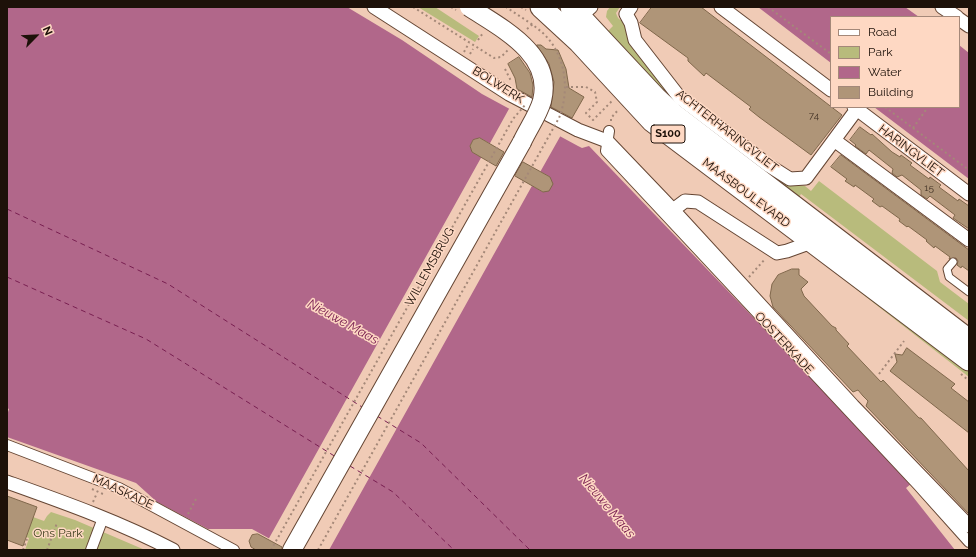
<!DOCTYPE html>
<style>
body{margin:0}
#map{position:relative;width:976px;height:557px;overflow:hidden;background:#f0cbb6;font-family:Raleway,sans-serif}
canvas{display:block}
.frame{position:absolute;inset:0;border:8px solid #1d1109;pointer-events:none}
.legend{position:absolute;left:830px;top:16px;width:130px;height:92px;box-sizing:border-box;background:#fed8c3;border:1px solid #a48879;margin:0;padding:5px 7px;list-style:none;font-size:12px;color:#1d1109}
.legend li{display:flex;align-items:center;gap:8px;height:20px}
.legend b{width:20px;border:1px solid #a48879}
.north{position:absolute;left:16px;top:16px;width:40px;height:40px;-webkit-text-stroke:3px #fed8c3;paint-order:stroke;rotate:66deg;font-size:11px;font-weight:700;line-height:16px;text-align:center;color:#1d1109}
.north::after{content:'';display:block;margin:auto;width:14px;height:18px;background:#1d1109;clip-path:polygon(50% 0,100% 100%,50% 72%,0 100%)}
</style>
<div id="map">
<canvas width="976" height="557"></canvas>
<div class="frame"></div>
<ul class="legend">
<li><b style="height:5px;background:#fff"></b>Road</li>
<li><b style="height:11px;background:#b8bb7c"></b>Park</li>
<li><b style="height:11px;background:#b1678a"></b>Water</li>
<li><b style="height:11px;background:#af9578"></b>Building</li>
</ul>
<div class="north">N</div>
</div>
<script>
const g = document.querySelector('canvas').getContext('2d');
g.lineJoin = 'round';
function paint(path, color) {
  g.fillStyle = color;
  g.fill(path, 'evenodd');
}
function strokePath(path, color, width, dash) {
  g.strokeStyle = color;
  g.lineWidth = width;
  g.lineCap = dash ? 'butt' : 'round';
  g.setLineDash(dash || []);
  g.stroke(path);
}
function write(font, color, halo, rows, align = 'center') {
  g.font = font + ' Raleway,sans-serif';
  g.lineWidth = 3;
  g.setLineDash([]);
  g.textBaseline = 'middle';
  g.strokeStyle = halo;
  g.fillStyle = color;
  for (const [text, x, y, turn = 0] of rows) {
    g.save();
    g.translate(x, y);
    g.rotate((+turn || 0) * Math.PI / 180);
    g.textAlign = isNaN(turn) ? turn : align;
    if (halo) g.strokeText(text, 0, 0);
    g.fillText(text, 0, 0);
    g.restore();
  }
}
paint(new Path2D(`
 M418 7H435L479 36 475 42Z
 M610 7H620L616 13C618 20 621 21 628 22L672 93 790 185 805 186 811 191 819 181 937 271 940 282 969 304V321L801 194 797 201 680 112 605 34 613 26 606 17 607 11Z
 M809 250 912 325 969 371V377L807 251Z
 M51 512 75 520 145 550H25L29 538 26 537 33 517 44 521 47 516Z`), '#b8bb7c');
paint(new Path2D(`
 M7 7H347L402 40 482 94 578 146 582 148 589 146 912 483 906 488 955 550H290L252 529H208L157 502 136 483 7 437V415L9 409 7 408ZM480 138 550 177 543 192 472 152 470 146 473 140Z
 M758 7H905L919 17H831V63Z
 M959 45 969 53V179L874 107H959Z`), '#b1678a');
paint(new Path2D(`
 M510 107 561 135 539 174 489 145Z
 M482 156 533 184 329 550H286L268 540Z`), '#f0cbb6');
strokePath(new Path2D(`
 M7 209 168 284 362 407
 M7 277 146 339 336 457
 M377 416 421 443 530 550
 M350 466 393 492 454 550`), '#791f51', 1, [5, 4]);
const building = new Path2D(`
 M652 7H701L842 115 811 155 759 117 749 109 751 107 706 73 704 76 688 61V58L640 23Z
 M537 45H541L546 49 558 50 566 69 569 88 584 97 572 118 551 107 554 82 549 64Z
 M519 57 530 73 533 85 532 97 517 89 515 78 508 64Z
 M860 127 871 135 872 134 892 152 900 157 901 155 912 163 910 165 929 179 930 177 941 185 939 187 958 201 959 199 969 206V229L953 218 955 215 930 196 927 199 921 195V190L902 175 897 177 892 173 893 169 869 150 866 154 855 146 856 145 850 140Z
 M480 138 504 152 496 166 472 152 470 146 473 140Z
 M841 155 969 250V271L962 266 961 268 957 265 958 261 956 258 949 259 950 257 935 246 934 248 926 241 927 240 908 226 907 227 899 221 900 219 882 206 880 207 872 201 874 199 855 185 854 187 845 181 847 179 831 167Z
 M523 162 550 177 553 184 549 191 543 192 515 176Z
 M792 269H799V275L808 282 801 289 804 296 832 326 836 328V330L849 344 847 346 881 382 883 380 919 418H921L969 471V514L866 406 868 401 863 396 858 390 853 392 773 307 770 296 772 284 778 275Z
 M907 348 955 384 951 388 969 402V433L890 371 897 362 895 354 902 355Z
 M7 496 37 507 23 546 7 540Z
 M258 534 282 547V550H256L251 547 249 541 252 535Z`);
paint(building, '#af9578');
strokePath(building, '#7f674b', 1);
const service = new Path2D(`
 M953 262 947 269 949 277 969 292`);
const pedestrian = new Path2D(`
 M609 131 606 151 918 485 969 542
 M7 445 119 488 234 550
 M91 550 103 518`);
const minor = new Path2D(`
 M374 7 509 94 578 130 607 141 673 210 853 406 969 526
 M631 7 626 14 631 23 635 40 680 98 768 165 790 179 806 178 857 109
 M721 7 831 90
 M942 7 957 17
 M581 16 591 7
 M959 19 969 26
 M854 107 969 194
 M834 140 969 240
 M673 210 685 201 698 202 777 253 787 251 812 242
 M7 482C63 502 120 522 173 550`);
const secondary = new Path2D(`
 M292 550 522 142`);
const primary = new Path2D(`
 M541 7 579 42 652 121 969 360
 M571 7 656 98 672 113 969 340`);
strokePath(service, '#654634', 9);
strokePath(pedestrian, '#654634', 12);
strokePath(minor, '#654634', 15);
strokePath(secondary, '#654634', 20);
strokePath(primary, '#654634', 23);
strokePath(new Path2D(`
 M413 7 494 58 501 57 508 50
 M521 7 526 10
 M768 7 831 54
 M527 29 534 23
 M478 40 483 33
 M464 52 469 43
 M470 54 473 49
 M505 69 511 81
 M566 87H586L595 92 597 102 586 113 593 120 612 101
 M885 107 969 170
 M611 121V118L619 109
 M913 128 928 107
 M749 277 765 259
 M879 374 904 341
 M961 374 969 381
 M92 489 103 494V492
 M93 502 97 493
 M188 514 196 499
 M23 550 27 539
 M47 550 57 523`), '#a48878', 2, [2, 3]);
strokePath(service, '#fff', 7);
strokePath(pedestrian, '#fff', 10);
strokePath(minor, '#fff', 13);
strokePath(secondary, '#fff', 18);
strokePath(primary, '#fff', 21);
const secondaryBridge = new Path2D(`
 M469 7C501 28 554 54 542 101 538 115 528 129 522 142`);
strokePath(secondaryBridge, '#654634', 20, []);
strokePath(new Path2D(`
 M451 7 456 10
 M271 550 513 119 525 105
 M318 550 559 118C570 90 566 56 544 34 533 24 519 16 506 7`), '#a48878', 2, [2, 3]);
strokePath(secondaryBridge, '#fff', 18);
write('10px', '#423225', null, [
 ["74",814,116],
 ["15",929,188]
]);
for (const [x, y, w] of [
 [668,134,34]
]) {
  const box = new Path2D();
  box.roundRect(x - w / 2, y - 9, w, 18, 3);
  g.fillStyle = '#fed8c3';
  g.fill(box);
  strokePath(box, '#1d1109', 1);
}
write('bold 11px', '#1d1109', null, [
 ["S100",668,134]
]);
write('12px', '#1d1109', '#fed8c3', [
 ["BOLWERK",498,85,32],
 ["ACHTERHARINGVLIET",727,131,38],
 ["HARINGVLIET",911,151,37],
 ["MAASBOULEVARD",746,193,37],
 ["WILLEMSBRUG",430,267,-61],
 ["OOSTERKADE",784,343,47],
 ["MAASKADE",123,492,25]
]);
write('12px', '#3c3e1b', '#fed8c3', [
 ["Ons Park",58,533]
]);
write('italic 13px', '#791f51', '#fed8c3', [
 ["Nieuwe Maas",343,322,29],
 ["Nieuwe Maas",607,506,50]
]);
</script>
